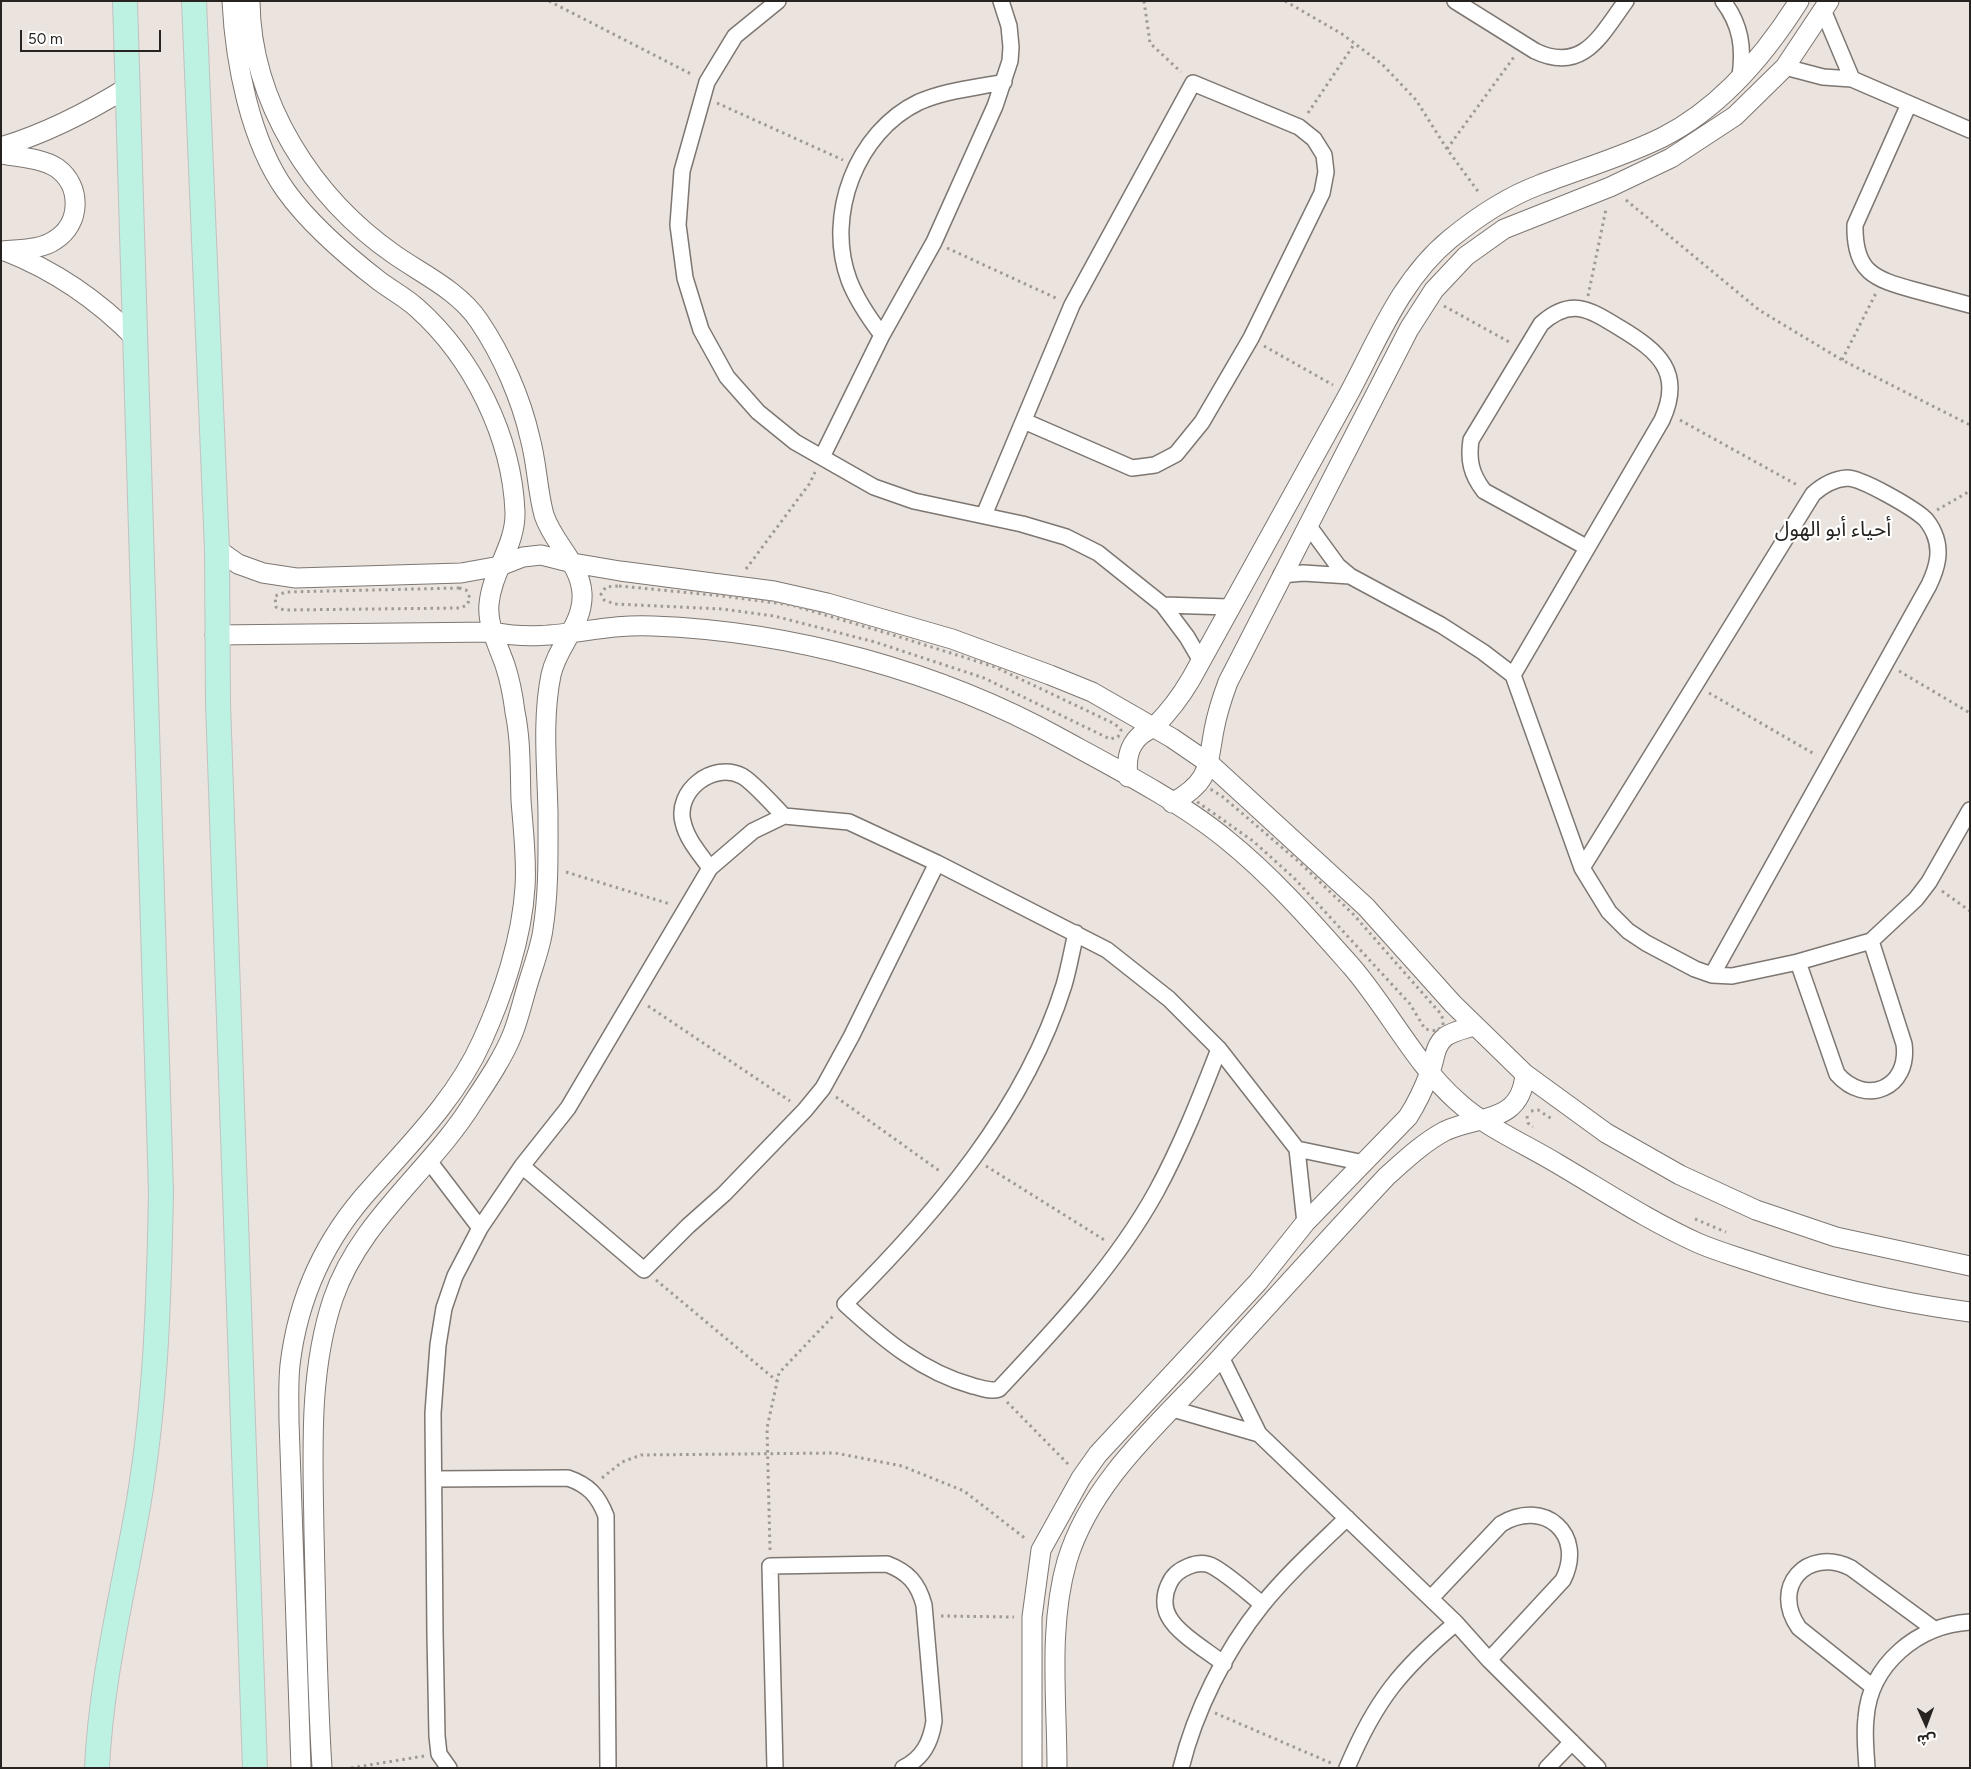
<!DOCTYPE html>
<meta charset="utf-8">
<style>
body{margin:0}
#map{position:relative;width:1971px;height:1769px;overflow:hidden;background:#ebe3dd;font-family:Figtree,"Noto Sans Arabic",sans-serif}
canvas{display:block}
.frame{position:absolute;inset:0;border:2px solid #262320;pointer-events:none}
.north{position:absolute;left:1901px;top:1699px;width:50px;height:50px;-webkit-text-stroke:4px #fff;paint-order:stroke;rotate:178deg;font-size:14px;font-weight:700;line-height:20px;text-align:center;color:#262320}
.north::after{content:'';display:block;margin:auto;width:18px;height:22px;background:#262320;clip-path:polygon(50% 0,100% 100%,50% 72%,0 100%)}
.scale{position:absolute;left:20px;top:30px;width:141px;height:22px;box-sizing:border-box;border:2px solid #262320;border-top:0;padding-left:6px;font-size:15px;line-height:18px;white-space:nowrap;color:#262320;-webkit-text-stroke:4px #fff;paint-order:stroke}
</style>
<div id="map">
<canvas width="1971" height="1769"></canvas>
<div class="frame"></div>
<div class="north">ش</div>
<div class="scale">50 m</div>
</div>
<script>
const g = document.querySelector('canvas').getContext('2d');
g.lineJoin = 'round';
function strokePath(path, color, width, dash) {
  g.strokeStyle = color;
  g.lineWidth = width;
  g.lineCap = dash ? 'butt' : 'round';
  g.setLineDash(dash || []);
  g.stroke(path);
}
function write(font, color, halo, rows, align = 'center') {
  g.font = font + ' Figtree,"Noto Sans Arabic",sans-serif';
  g.lineWidth = 4.5;
  g.setLineDash([]);
  g.textBaseline = 'middle';
  g.strokeStyle = halo;
  g.fillStyle = color;
  for (const [text, x, y, turn = 0] of rows) {
    g.save();
    g.translate(x, y);
    g.rotate((+turn || 0) * Math.PI / 180);
    g.textAlign = isNaN(turn) ? turn : align;
    if (halo) g.strokeText(text, 0, 0);
    g.fillText(text, 0, 0);
    g.restore();
  }
}
const minor = new Path2D(`
 M778 1 735 36 707 82 682 171 678 225 685 278 701 330 727 377 758 412 795 442 874 487 914 501 1022 524 1066 537 1098 553 1163 605 1187 637 1201 661
 M1455 1 1535 51C1583 74 1601 35 1626 1
 M1723 1C1741 25 1744 48 1740 76
 M1823 10 1852 79
 M1785 67 1823 77 1852 79 1970 130
 M1909 104 1855 225C1854 272 1874 279 1914 290 1933 295 1951 300 1970 305
 M882 335C869 318 857 301 849 280 825 216 856 132 919 102 947 90 975 88 1004 82
 M822 457 882 335 934 242 995 106 1010 61 1011 47 1009 26 1001 1
 M984 515 1072 305 1193 83 1299 127 1314 139 1324 155 1326 172 1322 193 1251 338 1202 422 1176 454 1155 465 1132 468 1024 421
 M1308 525 1338 566 1350 576 1441 625 1483 652 1513 675 1582 868 1609 912 1628 931 1646 943 1695 969 1712 975 1732 976 1798 962 1871 941 1916 899 1929 882 1970 810
 M1281 575 1303 573 1350 576
 M1163 605 1229 607
 M1513 675 1662 420C1684 372 1658 351 1620 328 1589 309 1571 297 1541 324L1471 440C1468 460 1471 474 1484 491L1586 547
 M710 868C700 854 687 840 683 822 675 791 713 761 742 776 753 782 774 806 784 816
 M1582 868 1813 494C1823 485 1834 479 1847 478 1862 478 1911 507 1923 517 1927 520 1932 528 1934 533 1942 551 1937 568 1929 585L1712 975
 M1076 933C1072 950 1069 968 1064 985 1025 1110 936 1213 845 1304 883 1339 922 1372 973 1386 982 1388 991 1392 999 1389 1056 1328 1115 1266 1156 1192 1181 1146 1200 1098 1219 1049
 M1798 962 1837 1074C1866 1107 1910 1088 1904 1044L1871 941
 M1297 1149 1364 1163
 M429 1161 480 1228
 M522 1166 644 1270 688 1226 724 1194 805 1110 823 1088 851 1037 937 863
 M1221 1357 1259 1434 1456 1623 1489 1660 1598 1768
 M1173 1409 1259 1434
 M435 1479 568 1478C588 1485 598 1495 606 1516L608 1768
 M1431 1598 1501 1524C1544 1498 1586 1534 1563 1580L1489 1660
 M1224 1664C1209 1652 1178 1634 1169 1617 1163 1607 1164 1594 1169 1584 1175 1569 1199 1558 1214 1567 1231 1577 1247 1592 1262 1604
 M1873 1687 1799 1628C1770 1587 1807 1546 1851 1568L1934 1629
 M449 1768 439 1754 437 1736 435 1634 433 1413 438 1345 444 1308 455 1276 480 1228 522 1166 568 1108 710 868 753 831 784 816 849 822 937 863 1107 950 1169 999 1219 1049 1297 1149 1305 1223
 M775 1768 770 1566 887 1564C908 1572 918 1583 924 1605L934 1721C931 1742 923 1758 903 1768
 M1181 1768C1195 1711 1225 1651 1262 1605 1287 1574 1318 1546 1347 1518
 M1347 1768C1375 1701 1401 1669 1456 1623
 M1547 1768 1572 1742
 M1867 1768C1866 1751 1864 1734 1866 1718 1870 1664 1918 1625 1970 1622`);
const tertiary = new Path2D(`
 M232 1C235 62 250 141 286 191 309 223 347 256 378 280 391 290 405 297 417 308 473 358 512 437 515 512 516 545 492 571 489 604 487 625 498 645 505 665 510 680 513 696 515 712 521 741 520 770 521 800 523 828 527 859 525 887 522 938 503 995 482 1041 457 1097 412 1142 372 1187 326 1237 298 1297 290 1365 288 1384 289 1403 289 1421L301 1768
 M250 1C251 103 313 198 395 255 424 275 459 291 479 321 502 355 521 398 530 438 537 463 537 489 544 515 553 543 580 563 582 593 584 624 557 646 551 675 542 719 547 767 548 812 548 851 549 891 543 929 541 945 535 961 530 977 524 995 520 1015 513 1033 504 1056 488 1080 474 1101 431 1171 360 1219 333 1299 308 1374 313 1455 314 1533 316 1611 317 1689 322 1768
 M1 147C47 133 88 112 128 87
 M1 154C19 157 42 158 57 168 82 186 81 224 55 240 41 250 19 249 3 251
 M5 251C56 271 97 299 136 339
 M217 549 238 564 263 573 296 578 461 573 500 566 523 557 541 555 573 563 620 571 774 591 827 603 952 639 1050 675 1092 692 1172 738 1210 764 1366 907 1453 1004 1525 1074 1606 1133 1680 1175 1756 1210 1836 1237 1970 1266
 M215 635 493 632C552 644 596 623 653 626 791 631 939 671 1060 738 1113 767 1181 802 1227 840 1273 877 1313 923 1352 967 1388 1009 1416 1065 1457 1101 1485 1127 1525 1144 1558 1164 1604 1191 1649 1221 1698 1243 1714 1250 1731 1255 1746 1260 1819 1285 1894 1302 1970 1312
 M1128 777C1126 760 1128 745 1142 734 1146 731 1151 729 1155 726 1169 712 1181 696 1191 679 1243 585 1295 491 1347 397 1377 342 1400 280 1450 239 1477 217 1507 197 1539 185 1580 169 1623 157 1663 137 1720 108 1765 55 1799 1
 M1172 803C1210 782 1207 768 1214 730 1217 714 1222 698 1228 682L1409 329 1434 290 1466 256 1504 229 1610 187 1671 158 1735 116 1785 67 1829 1
 M1032 1768V1617L1041 1550 1081 1478 1098 1454 1258 1282 1305 1223 1408 1117C1417 1103 1424 1088 1430 1072 1435 1060 1434 1046 1445 1037 1453 1031 1465 1029 1474 1026
 M1057 1768C1057 1700 1048 1627 1067 1561 1092 1478 1165 1419 1221 1357 1276 1297 1331 1236 1387 1176 1405 1160 1424 1142 1445 1131 1479 1115 1521 1124 1525 1074`);
const primary = new Path2D(`
 M194 1 217 549 218 703 255 1768
 M97 1768C101 1679 123 1593 138 1506 156 1402 159 1297 161 1192L125 1`);
strokePath(minor, '#7d7671', 18);
strokePath(tertiary, '#7d7671', 21);
strokePath(primary, '#c2c1c1', 26);
strokePath(new Path2D(`
 M549 1 693 75
 M1144 1 1150 43 1181 72
 M1285 1 1342 34 1382 64 1416 100 1447 149 1480 194
 M717 103 843 160
 M1308 113 1355 43
 M1447 149 1514 57
 M1626 200 1759 310 1842 360 1970 425
 M947 248 1058 299
 M1588 296 1606 209
 M1444 306 1511 343
 M1264 346 1333 385
 M1842 360 1876 293
 M1680 420 1799 486
 M1937 510 1970 491
 M746 569 810 483 815 472
 M619 586 723 596 791 605 890 634 995 667 1115 724 1121 730 1118 737 1110 739 984 678 875 642 774 616 722 609 615 604 604 600 601 594 606 587Z
 M459 588 466 590 470 598 467 605 460 608 284 610 276 607 275 596 286 592Z
 M1899 671 1970 713
 M1709 693 1816 755
 M1204 789 1212 790 1223 797 1299 862 1353 914 1440 1013 1443 1019V1025L1437 1031 1425 1029 1410 1004 1294 878 1253 841 1196 801 1197 793Z
 M566 872 670 904
 M1942 891 1970 911
 M648 1006 790 1101
 M836 1097 941 1172
 M1531 1111 1538 1110 1552 1119
 M1527 1116 1528 1123 1533 1127
 M986 1166 1106 1241
 M1695 1219 1726 1232
 M656 1280 777 1381
 M1007 1402 1069 1465
 M602 1478 622 1462 641 1455 835 1453 902 1466 964 1491 1026 1539
 M770 1550 767 1428 779 1373 834 1315
 M941 1616 1014 1617
 M1215 1713 1331 1763
 M351 1768 424 1756`), '#a09a95', 3, [2.5, 4]);
strokePath(minor, '#fff', 15);
strokePath(tertiary, '#fff', 19);
strokePath(primary, '#bdf2e2', 24);
write('21px', '#262320', '#fff', [
 ["أحياء أبو الهول",1833,530]
]);
</script>
